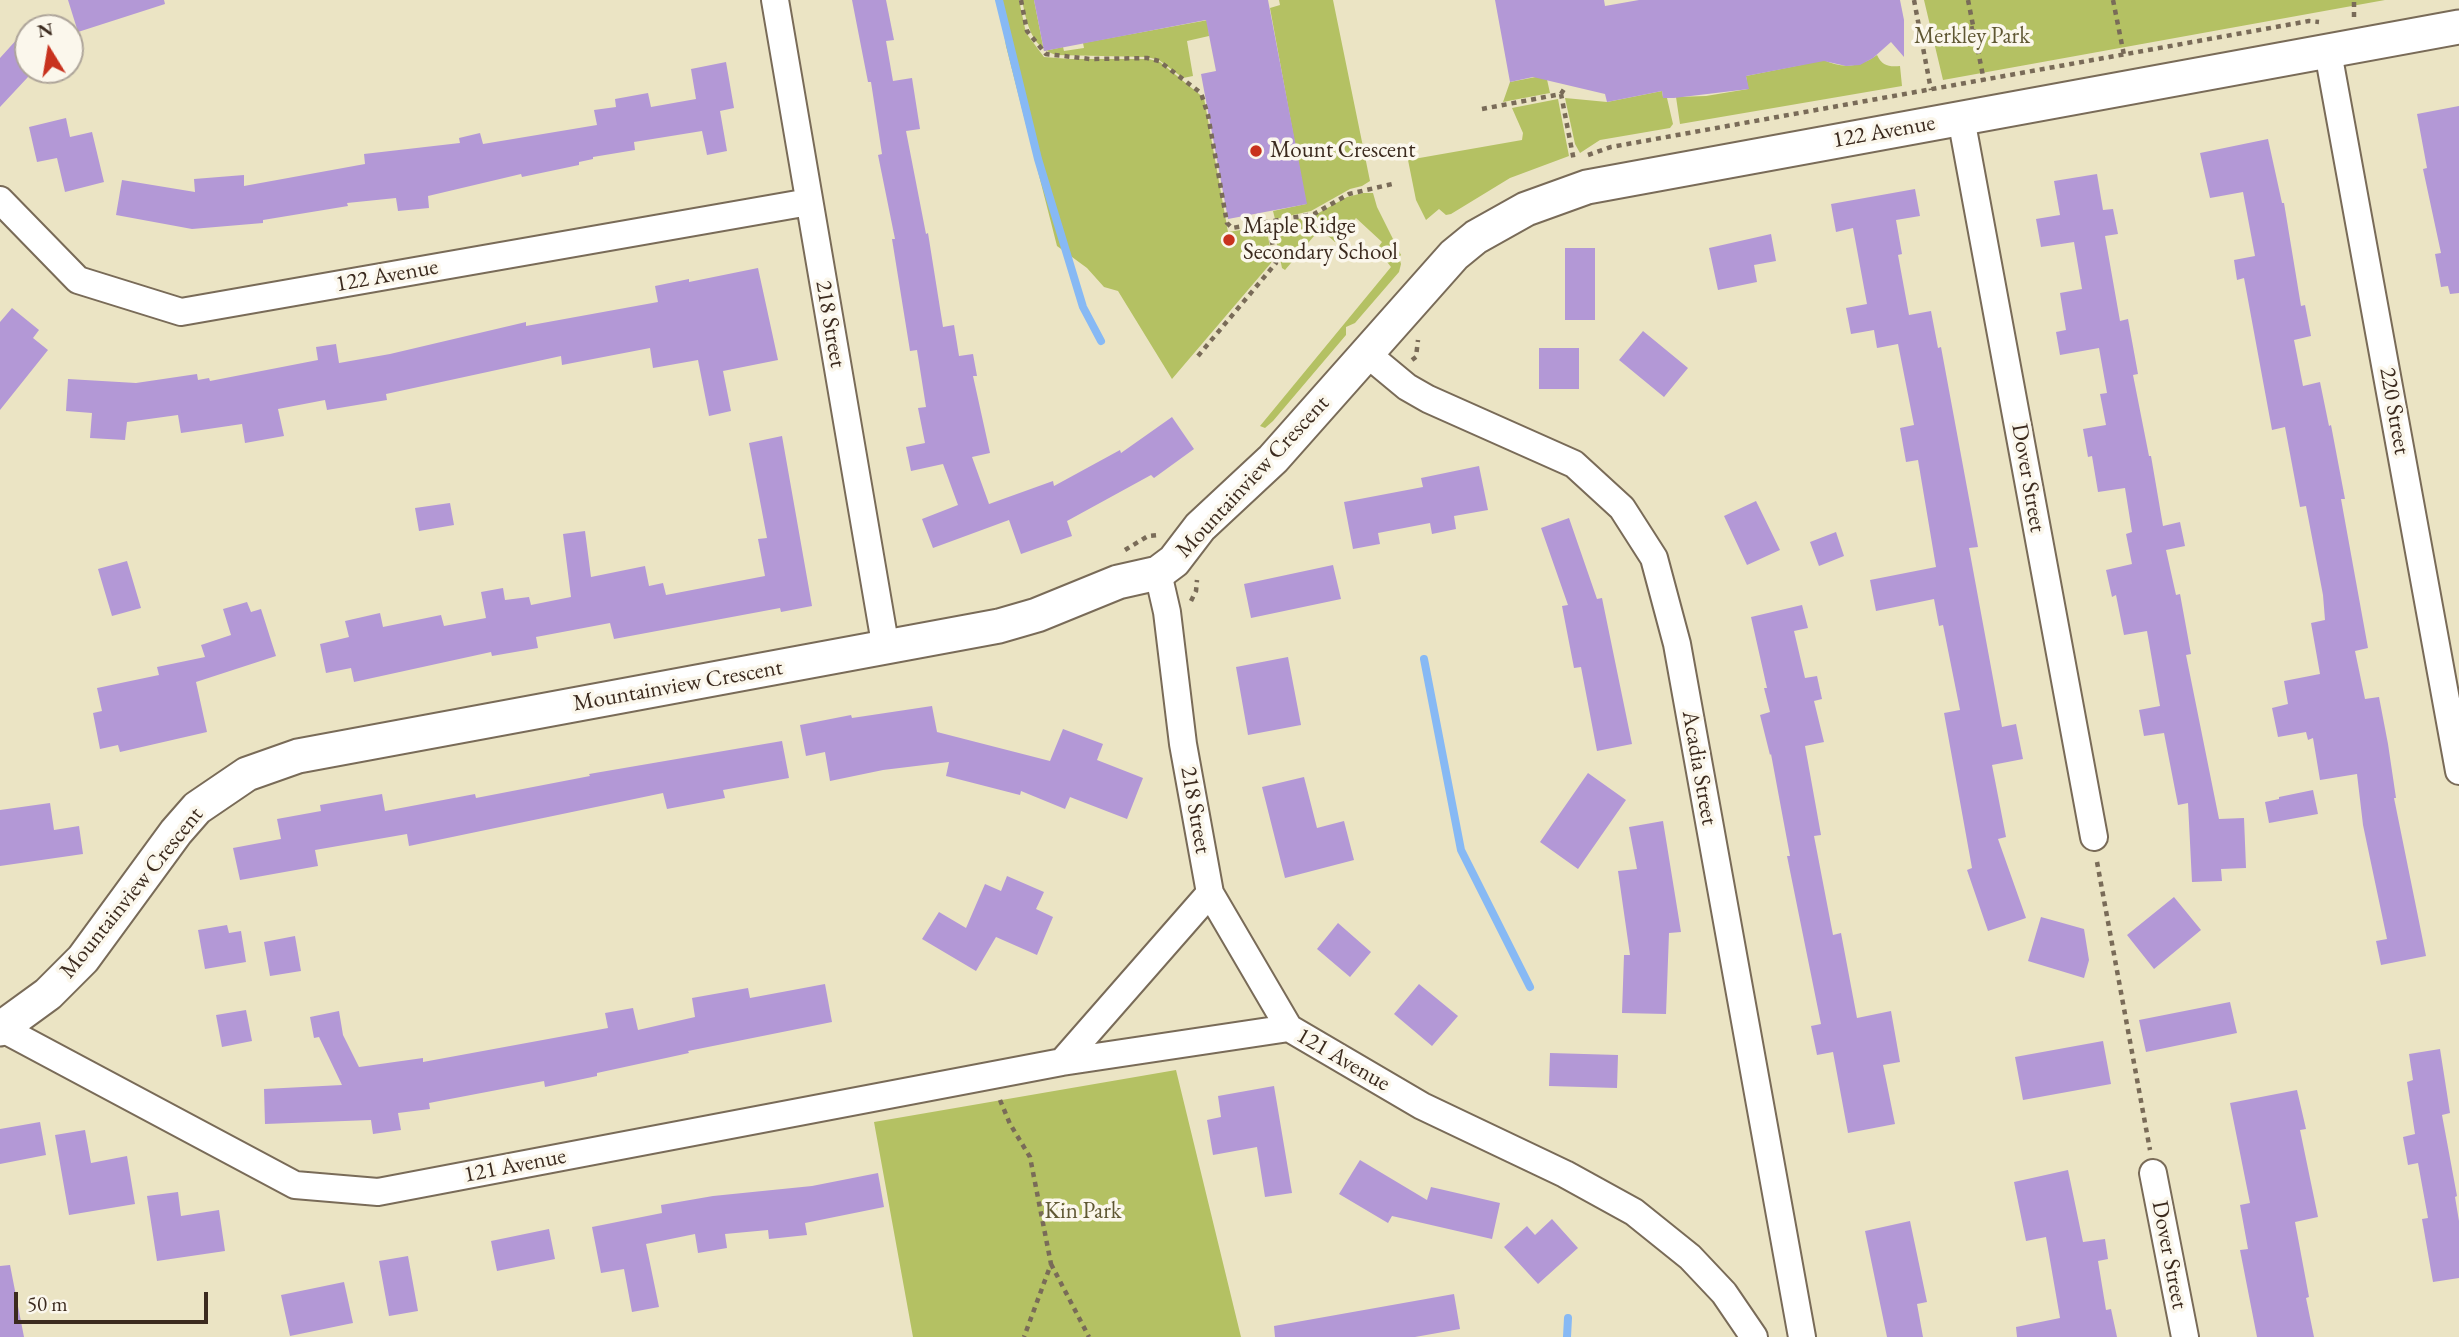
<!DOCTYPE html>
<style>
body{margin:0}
#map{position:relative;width:2459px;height:1337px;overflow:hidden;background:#ebe4c4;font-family:"EB Garamond",serif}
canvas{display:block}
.north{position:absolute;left:14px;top:14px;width:70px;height:70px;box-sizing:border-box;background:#fbf7ec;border:2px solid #aea59a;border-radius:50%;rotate:349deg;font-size:19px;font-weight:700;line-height:28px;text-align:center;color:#3b2a1e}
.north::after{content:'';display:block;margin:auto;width:24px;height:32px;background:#c8321e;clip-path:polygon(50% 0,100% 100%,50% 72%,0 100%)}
.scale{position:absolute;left:14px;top:1292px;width:194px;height:32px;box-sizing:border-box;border:4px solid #3b2a1e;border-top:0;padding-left:9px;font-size:21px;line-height:24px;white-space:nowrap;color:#3b2a1e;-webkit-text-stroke:5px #fbf7ec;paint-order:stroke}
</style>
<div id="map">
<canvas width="2459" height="1337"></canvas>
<div class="north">N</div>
<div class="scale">50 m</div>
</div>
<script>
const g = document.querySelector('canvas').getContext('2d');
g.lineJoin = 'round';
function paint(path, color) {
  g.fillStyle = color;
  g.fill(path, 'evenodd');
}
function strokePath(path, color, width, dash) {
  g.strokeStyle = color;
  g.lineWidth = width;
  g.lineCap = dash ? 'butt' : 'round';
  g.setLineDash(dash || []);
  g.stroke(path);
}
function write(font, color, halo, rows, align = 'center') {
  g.font = font + ' "EB Garamond",serif';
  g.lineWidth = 7;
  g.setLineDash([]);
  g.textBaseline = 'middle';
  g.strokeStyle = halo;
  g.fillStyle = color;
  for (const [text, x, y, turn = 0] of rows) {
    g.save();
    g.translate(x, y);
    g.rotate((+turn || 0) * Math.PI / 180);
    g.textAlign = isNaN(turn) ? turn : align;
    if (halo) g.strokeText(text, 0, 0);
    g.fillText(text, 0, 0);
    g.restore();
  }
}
paint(new Path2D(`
 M999 0H1019L1026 33 1044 57 1070 59H1149L1160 62 1204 98 1228 232 1266 226 1272 258 1271 263 1172 379 1118 291 1104 287 1087 268 1057 246 1006 46Z
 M1022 0H1034L1044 51 1063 47 1064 51 1084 48 1083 43 1208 20 1209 36 1187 41 1193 76 1183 78 1159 60 1147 57 1056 55C1031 47 1027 24 1022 0Z
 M1279 0H1333L1370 181 1362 186 1350 189 1311 211 1275 219 1273 211 1306 204 1270 8 1280 5Z
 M1924 0H2385L1943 80Z
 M1877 55C1882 66 1889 67 1900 66L1902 86 1680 124 1676 97 1706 96 1748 89 1746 76 1801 65 1822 59C1841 69 1859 68 1877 55Z
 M1546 75 1550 93 1503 102 1510 82Z
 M1662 91 1663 97 1667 98 1673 124 1670 128 1600 140 1580 153 1575 144 1565 98 1607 102Z
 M1558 99 1569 156 1510 178 1451 214 1446 215 1439 209 1426 220 1416 200 1408 160 1522 140 1523 133 1512 108Z
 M1363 193H1373L1377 207 1401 255 1399 257 1401 264 1399 272 1355 323 1346 327V335L1273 421 1265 428 1260 426 1391 267 1377 249 1382 242 1356 218 1335 242 1320 229 1285 270 1282 268 1273 225 1315 215 1347 197Z
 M1176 1070 1241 1337H913L874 1122Z`), '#b4c163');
strokePath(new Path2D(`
 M999 0 1038 159 1083 307 1101 341
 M1424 659 1461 850 1530 987
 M1567 1337 1568 1318`), '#87b9f4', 8);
paint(new Path2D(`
 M68 0H164L165 4 78 32Z
 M852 0H886L894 40 886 41 893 81 912 78 920 129 906 131 926 234 928 233 943 327 954 325 959 356 973 354 977 376H973L990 453 972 457 989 504 1053 481 1054 486 1120 450 1121 453 1172 417 1194 449 1154 478 1151 475 1067 521 1072 536 1021 554 1009 520 933 548 922 519 958 505 943 464 911 471 906 447 925 443 918 408 926 407 917 350 910 351 892 239H895L878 155 882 154 871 82H868Z
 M1034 0H1268L1307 204 1228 219 1201 74 1216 71 1206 20 1044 51Z
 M1495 0H1604L1605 6 1639 0H1900L1904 20V57L1891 42 1873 58 1860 65 1846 66 1824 61 1746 76 1749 89 1674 98H1663L1662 91 1607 102 1605 94 1533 77 1510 82Z
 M28 27V77L0 107V58Z
 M726 62 734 108 720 111 727 151 707 155 702 131 634 142 635 150 593 157V159L579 162V165L522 177 521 174 428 196 429 208 398 211 396 198 347 203 348 206 263 220V223L192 229 116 215 122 180 195 192 194 179 244 175V186L365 164 364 154 460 143 459 138 480 133 483 144 597 125 594 110 616 107 615 99 648 93 651 107 696 99 691 69Z
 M2459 106V293L2450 294 2448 286 2441 287 2435 254 2441 253 2423 169 2427 168 2417 114Z
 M66 118 70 137 92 132 104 182 65 192 57 158 37 162 29 127Z
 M2268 139 2282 203H2284L2301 306 2305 305 2311 336 2294 340 2303 386 2320 382 2329 426 2331 425 2345 499H2341L2368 648 2355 651 2365 699 2379 697 2388 744 2396 798H2394L2426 956 2381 965 2376 941 2387 939 2363 825 2357 774 2320 780 2313 738 2308 740 2306 732 2278 737 2272 708 2288 704 2284 681 2320 674 2311 623 2325 620 2323 595 2306 506 2300 507 2285 427 2272 430 2244 278 2237 280 2234 260 2255 256 2243 192 2210 198 2200 153Z
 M2097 174 2103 210 2113 209 2118 234 2105 236 2120 321 2128 319 2138 374 2133 375 2149 456H2151L2163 526 2180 522 2185 546 2166 550 2176 595 2180 594 2191 654 2186 655 2219 819 2244 818 2246 868 2221 869 2222 881 2192 882 2188 803 2178 805 2164 733 2144 736 2139 710 2160 706 2147 631 2124 635 2116 595 2112 597 2106 570 2132 564 2126 534 2132 532 2125 488 2098 492 2092 456 2088 457 2083 429 2106 425 2100 394 2107 393 2099 348 2060 355 2056 332 2066 330 2060 293 2082 289 2074 242 2041 247 2036 219 2060 215 2054 181Z
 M1915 189 1920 216 1896 220 1902 254 1898 255 1909 315 1931 311 1938 348 1941 347 1978 547 1969 548 2002 727 2016 724 2023 759 1992 765 2006 837 1998 839 2026 918 1988 931 1967 870 1972 868 1944 713 1960 710 1943 625 1939 626 1934 599 1876 611 1870 580 1936 567 1918 460 1906 462 1900 428 1914 425 1898 344 1877 348 1874 330 1851 334 1846 308 1867 304 1853 228 1836 232 1831 204Z
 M1771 234 1776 261 1754 265 1757 282 1718 290 1709 248Z
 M1565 248H1595V320H1565Z
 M758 268 778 360 723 371 731 411 709 416 698 360 653 368 650 348 562 365 561 356 386 394 387 400 327 410 325 400 278 409 284 436 245 443 242 424 181 433 178 415 127 422 125 440 90 438 92 413 66 411 68 379 136 383 197 374 198 380 209 378 210 381 318 360 316 347 336 344 339 363 390 354 526 322V326L658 302 655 286 689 279V282Z
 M12 308 39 330 33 338 48 350 0 410V322Z
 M1643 331 1688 368 1664 397 1619 360Z
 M1539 348H1579V389H1539Z
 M782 436 812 606 781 612 780 608 614 639 610 623 536 637 538 648 492 656 491 652 354 682 351 668 326 673 320 644 349 637 345 621 380 613 383 627 441 615 444 626 486 618 481 592 503 588 505 600 529 597 531 605 571 597 563 534 585 531 591 577 645 566 649 586 663 583 666 595 765 576 758 539 767 538 749 443Z
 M1479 466 1488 510 1454 516 1456 529 1432 534 1430 523 1378 533 1380 544 1353 549 1344 502 1423 487 1421 478Z
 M1756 501 1780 550 1747 565 1724 516Z
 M450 503 454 525 419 531 415 508Z
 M1569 518 1597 599 1602 598 1632 744 1597 751 1581 667 1574 668 1562 606 1568 605 1541 528Z
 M1836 532 1844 556 1819 566 1810 542Z
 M127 561 141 608 112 616 98 569Z
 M1333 565 1341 599 1251 618 1244 584Z
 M247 602 251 612 261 609 276 656 196 682 207 732 120 752 118 745 100 749 93 713 102 711 97 688 159 675 157 667 205 657 201 645 231 635 223 609Z
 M1802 605 1808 628 1794 631 1805 678 1817 676 1822 699 1814 701 1824 742 1805 746 1821 835 1814 836 1833 935 1841 933 1857 1018 1891 1011 1900 1062 1883 1065 1895 1124 1848 1133 1833 1052 1817 1055 1811 1026 1821 1024 1787 856H1790L1771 754 1770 755 1760 715 1770 712 1764 688H1767L1751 617Z
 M1288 657 1301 725 1248 735 1236 667Z
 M932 706 937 732 1050 761 1063 729 1103 744 1097 760 1143 778 1127 819 1070 797 1065 809 1021 791 1020 795 946 776 949 762 883 770 830 781 825 752 806 756 800 725 851 715 852 718Z
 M782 741 789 778 723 790 725 798 667 809 663 793 409 846 407 834 315 850 318 866 240 880 233 848 281 839 277 819 321 811 320 805 382 794 385 811 475 794 476 798 590 776 589 774Z
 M1588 773 1626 800 1578 869 1540 842Z
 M1304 777 1317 828 1344 821 1354 860 1285 878 1262 787Z
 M2313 790 2318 814 2269 823 2265 802 2279 799V797Z
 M50 803 54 830 79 826 83 854 0 866V810Z
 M1663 821 1681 932 1669 933 1666 1014 1622 1013 1624 955H1630L1618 871 1637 869 1629 827Z
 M1007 876 1044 892 1036 909 1053 917 1037 955 996 937 976 971 922 939 939 912 966 928 985 884 1001 891Z
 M2174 897 2201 930 2154 969 2127 935Z
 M2041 917 2084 929 2089 960 2084 978 2028 961Z
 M1338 923 1371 952 1350 977 1317 949Z
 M227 925 229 933 241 931 246 962 205 969 198 930Z
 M295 936 301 971 270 976 264 942Z
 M825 984 832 1022 688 1051 689 1053 597 1073V1076L545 1087 544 1081 429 1103 430 1109 398 1113 401 1130 373 1134 371 1120 265 1124 264 1089 342 1085 319 1037 314 1038 310 1017 339 1011 343 1035 359 1067 423 1058V1062L608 1028 605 1013 633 1008 638 1030 695 1017 692 998 748 988 750 998Z
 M1419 984 1458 1016 1432 1046 1394 1014Z
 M2230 1002 2237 1033 2146 1052 2139 1020Z
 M246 1010 252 1041 222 1047 216 1015Z
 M2103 1041 2111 1084 2023 1100 2015 1057Z
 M2440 1049 2450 1113 2442 1115 2457 1196 2455 1197 2459 1221V1278L2433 1282 2422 1219 2428 1218 2418 1163 2408 1165 2403 1137 2415 1134 2407 1082 2413 1080 2409 1054Z
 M1550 1053 1618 1055 1617 1088 1549 1086Z
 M1274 1086 1292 1193 1265 1197 1257 1147 1213 1155 1207 1120 1221 1117 1218 1096Z
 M2297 1090 2306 1129 2300 1130 2318 1217 2295 1222 2309 1297 2306 1298 2314 1337H2257L2240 1250 2248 1249 2240 1205 2250 1203 2230 1103Z
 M40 1122 46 1155 0 1164V1129Z
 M85 1130 91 1163 127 1156 135 1204 69 1215 55 1135Z
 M1360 1160 1427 1200 1431 1187 1500 1203 1492 1239 1392 1216 1388 1223 1339 1194Z
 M2068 1170 2083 1242 2105 1239 2108 1259 2098 1261 2106 1310 2111 1309 2117 1337H2017L2016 1327 2060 1318 2046 1237 2026 1241 2014 1182Z
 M878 1173 884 1207 805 1223 807 1235 769 1239 768 1230 725 1234 727 1248 698 1253 695 1234 646 1244 659 1307 632 1312 624 1269 601 1273 592 1227 662 1213 661 1205 713 1196 812 1186Z
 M178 1192 181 1216 219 1210 225 1251 157 1261 147 1196Z
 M1552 1219 1578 1248 1538 1284 1504 1247 1527 1226 1535 1235Z
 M1910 1221 1927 1302 1917 1304 1923 1337H1887L1865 1231Z
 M549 1229 555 1259 497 1271 491 1241Z
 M408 1256 418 1311 389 1316 379 1261Z
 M10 1265 24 1337H0V1266Z
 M344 1282 353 1323 290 1336 281 1295Z
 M1454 1294 1460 1329 1415 1337H1275L1274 1326Z`), '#b398d6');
const minor = new Path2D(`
 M775 0 886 649
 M2328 52 2459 771
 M1961 118 2094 837
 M0 200 78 280 181 312 809 202
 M1366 353 1407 387 1428 399 1574 464 1622 508 1654 558 1677 644 1802 1337
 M1158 573 1167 612 1183 744 1210 893 1289 1028
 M1 1028 295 1185 378 1192 1062 1062 1289 1028 1422 1106 1565 1174 1634 1212 1690 1257 1724 1293 1754 1337
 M1062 1062 1210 893
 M2153 1173 2185 1337`);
const tertiary = new Path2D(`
 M0 1029 48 994 83 959 176 832 197 808 247 774 298 756 999 626 1037 615 1118 582 1158 573 1174 561 1200 527 1273 459 1454 255 1476 237 1526 209 1587 187 2459 27`);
strokePath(minor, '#796b58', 30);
strokePath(tertiary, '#796b58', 37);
strokePath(new Path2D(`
 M1021 0 1027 31 1046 54 1090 59 1147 58 1159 61 1201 93 1208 115 1227 223 1232 228 1314 214 1349 194 1392 184
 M1914 0 1931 90
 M1968 0 1984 81
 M2113 0 2124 55
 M2354 17V0
 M1921 37 1974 28
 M1561 94 1566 86
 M1482 109 1561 94 1574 161
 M1588 155 1611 147 2309 21 2319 22
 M1198 356 1276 263 1267 216
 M1412 360 1416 357 1418 340
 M1125 550 1148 536 1158 535
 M1191 601 1196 591 1197 580
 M2097 862 2150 1150
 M1000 1100 1010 1124 1030 1157 1051 1264 1024 1337
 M1051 1264 1089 1337`), '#796b58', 4.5, [5, 5]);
strokePath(minor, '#fff', 26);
strokePath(tertiary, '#fff', 33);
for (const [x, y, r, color] of [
 [1256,151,7,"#c8321e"],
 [1229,240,7,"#c8321e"]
]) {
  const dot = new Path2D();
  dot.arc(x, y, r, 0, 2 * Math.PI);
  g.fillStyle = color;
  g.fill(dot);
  strokePath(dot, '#fbf7ec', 2.5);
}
write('23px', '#5f5733', '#fbf7ec', [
 ["Merkley Park",1972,37],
 ["Kin Park",1083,1212]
]);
write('23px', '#3b2a1e', '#fbf7ec', [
 ["122 Avenue",1884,132,-10],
 ["122 Avenue",387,276,-10],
 ["218 Street",830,324,80],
 ["220 Street",2394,411,80],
 ["Mountainview Crescent",1253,477,-47],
 ["Dover Street",2028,478,80],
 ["Mountainview Crescent",678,686,-10],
 ["Acadia Street",1699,768,80],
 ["218 Street",1195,810,80],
 ["Mountainview Crescent",132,893,-51],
 ["121 Avenue",1343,1060,30],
 ["121 Avenue",515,1166,-11],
 ["Dover Street",2169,1255,79]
]);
write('23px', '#3b2a1e', '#fbf7ec', [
 ["Mount Crescent",1270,151],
 ["Maple Ridge",1243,227],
 ["Secondary School",1243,253]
], 'left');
</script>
